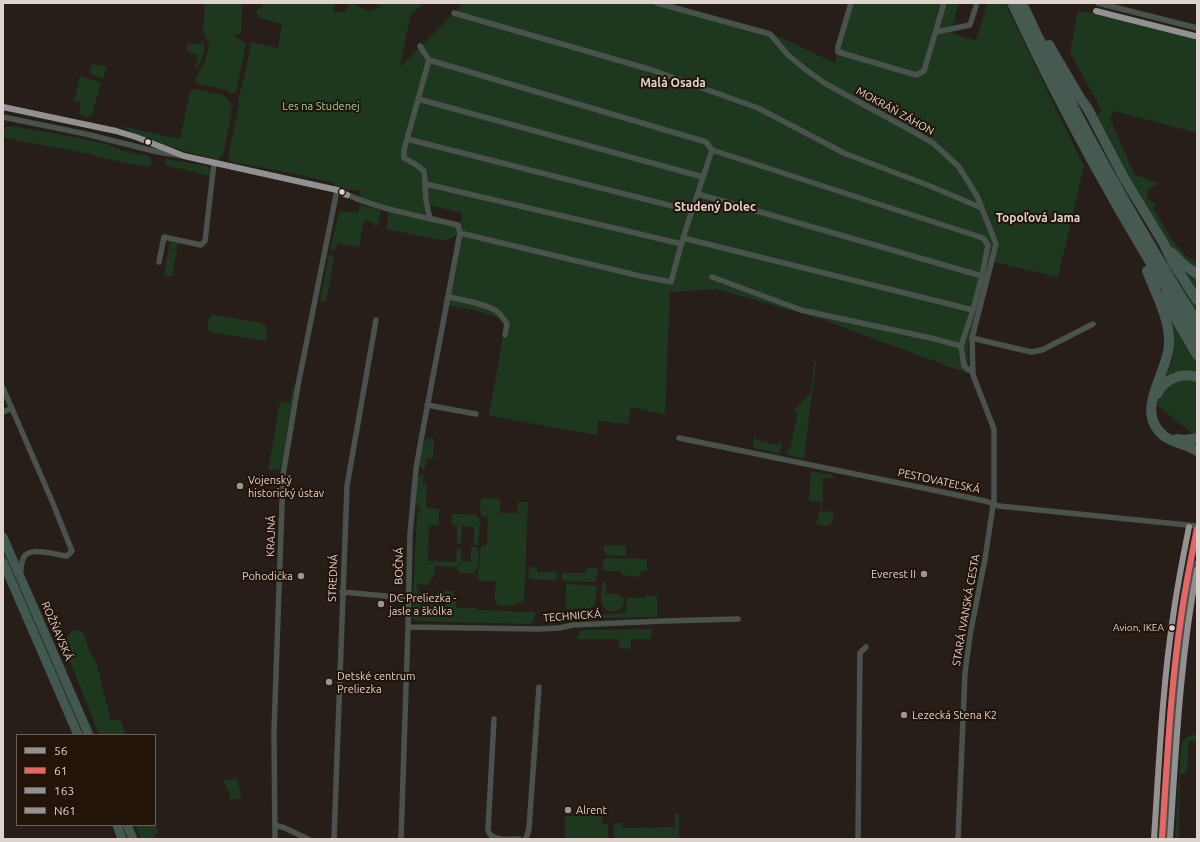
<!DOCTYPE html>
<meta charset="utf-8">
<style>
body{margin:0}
#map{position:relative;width:1200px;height:842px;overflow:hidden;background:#271e19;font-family:Ubuntu,sans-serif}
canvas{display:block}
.frame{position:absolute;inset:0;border:4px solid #dfd3cd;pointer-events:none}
.legend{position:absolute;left:16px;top:734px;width:140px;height:92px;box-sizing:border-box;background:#23140a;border:1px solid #6e6058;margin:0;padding:5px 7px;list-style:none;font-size:12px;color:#dfd3cd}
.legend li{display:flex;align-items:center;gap:8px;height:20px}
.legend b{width:20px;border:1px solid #6e6058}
</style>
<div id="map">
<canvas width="1200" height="842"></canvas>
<div class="frame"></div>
<ul class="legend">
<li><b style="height:5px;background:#919191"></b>56</li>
<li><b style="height:5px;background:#e86566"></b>61</li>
<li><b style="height:5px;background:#919191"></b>163</li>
<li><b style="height:5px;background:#959291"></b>N61</li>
</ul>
</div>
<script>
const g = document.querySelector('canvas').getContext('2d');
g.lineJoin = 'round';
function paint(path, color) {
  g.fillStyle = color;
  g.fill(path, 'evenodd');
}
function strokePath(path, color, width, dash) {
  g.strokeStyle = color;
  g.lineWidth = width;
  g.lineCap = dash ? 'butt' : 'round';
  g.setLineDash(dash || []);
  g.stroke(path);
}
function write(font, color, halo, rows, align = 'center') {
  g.font = font + ' Ubuntu,sans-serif';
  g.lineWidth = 4;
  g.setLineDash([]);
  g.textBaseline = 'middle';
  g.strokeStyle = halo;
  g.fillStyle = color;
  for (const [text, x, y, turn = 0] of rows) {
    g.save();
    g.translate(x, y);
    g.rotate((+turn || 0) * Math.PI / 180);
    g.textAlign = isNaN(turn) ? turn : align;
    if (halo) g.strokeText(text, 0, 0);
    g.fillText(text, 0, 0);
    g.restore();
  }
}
paint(new Path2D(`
 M200 3H242L241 34 233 35 246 44 236 92 232 94 227 90 199 84 196 83 195 79 203 66 208 51 209 45 203 30 205 6H207Z
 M265 3H336L333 13 345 11 351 3 368 11 383 7 372 3H423L410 17 400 67 464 3H668L771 33 835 63 852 3H959L955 16 956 17 951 32 957 35 976 40 987 3H1005L1084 166 1058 277 989 261 968 344 969 374 821 319 717 289 670 292 665 415 631 407 628 424 598 421 597 435 489 416 505 324 494 316 473 310 443 304 458 234 445 241 386 229 389 211 460 224 462 213 424 204 426 216 379 204 361 198 360 190H348L334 187V183L286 172 236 163 230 161 228 156 239 106 238 100 246 70 251 42 278 48 282 24 259 18 256 12Z
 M1078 11 1156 23 1197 35V133L1114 111 1110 119 1134 174 1158 183 1148 190C1146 200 1149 200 1157 205L1153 208C1165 227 1176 252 1197 263V441L1193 434 1157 405 1165 377 1172 362 1174 346 1170 320 1188 265 1178 257 1135 189 1097 114 1102 111 1070 52Z
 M202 41C208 48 201 64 195 70L198 54 186 51 188 43 200 45Z
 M92 64 107 67 103 79 90 74Z
 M80 76 99 82 101 84 92 114 89 117 72 112 79 114 81 102 74 101Z
 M194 89 224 95 231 103 232 111 223 155 217 160C184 151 150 142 120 126L180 139 190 91Z
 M12 126 41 131 49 132 107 144 124 151 148 156 151 159 152 163 149 167 96 157 95 155 10 139 4 137V132L6 127Z
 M166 159 207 166 210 170V176L165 165Z
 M360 205 381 210 378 226 373 225V222L364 220 359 247 338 243 335 250H330L339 212 342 211 358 213Z
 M170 242 178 243 172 277 164 275Z
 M329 254 332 255 334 259 326 302 320 301Z
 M211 315H215L261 323 266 326 267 335 266 341H263L211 332 208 329V323Z
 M814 362H816L804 459 788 455 786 449H790L798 413 794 412 795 409 811 393Z
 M293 388H295L281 467 278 470H268L280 402 269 399 290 403Z
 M756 436V440L779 445 780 441 782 443 779 454 753 448 754 437Z
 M427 438 434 439 433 459 426 458 425 469H422C416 459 421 447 427 438Z
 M811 471 832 475 834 479 823 478 822 511 833 512C834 527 830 526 817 525L815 521H818L819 512H820L821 502 809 501Z
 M424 474 423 484 427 485 426 508 439 509V525H429L428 561 456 562 457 548H461V561L471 562V547H476L479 551 478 567 473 574 459 573 457 567 435 566V575L427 585 417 584V589H420L419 593 437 594V591H454V601H456V608H477V610L535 612C535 618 535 622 528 624L415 621 412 618 417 513 420 512V507L417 505 415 502 417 478 422 475Z
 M481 498 500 499V513H517L518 502H528L524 602C518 604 498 611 495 601 494 595 496 587 496 581H480L478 579 481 546H485L487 544 488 517 482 516 480 510Z
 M455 514 475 515 479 518 480 524 478 545H474V527L462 526 461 544H457V525H452V515Z
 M3 543 86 735H81L3 557Z
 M604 545 626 546V556L606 555 604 552Z
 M606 558 647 559V571H641L640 577 621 575V571H603V561Z
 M531 567H537V572H557L556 580 554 581 529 579 528 570Z
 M586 567 598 568 596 582 564 581 562 580V573H586Z
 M603 582H606V594H620V597H624C624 600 624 602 624 604 621 613 606 614 602 605 600 599 602 588 603 582Z
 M566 584 596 586 597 587 595 605 590 608 566 609Z
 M646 595 657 596V617L604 618 601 614 626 613 627 598H645Z
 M548 614H596L593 618 544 619 545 617Z
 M652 629 651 639H631V649L619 648V639H577L579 633 583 630Z
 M72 630 83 631 90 653 96 661 111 721 120 719 126 735H99L63 643Z
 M1197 734V741H1189L1187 773 1180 774 1179 839H1181H1175L1181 746C1183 738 1188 735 1197 734Z
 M234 779H237L242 798 231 800 228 790 223 781Z
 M1155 784 1157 786 1162 794 1159 839H1155L1157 791 1155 786Z
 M675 814H679V839H614V823H622L623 828 675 827Z
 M602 815V824H608V839H565V816Z
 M155 823 158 833 154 835 156 839H141L135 825H155Z`), '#1e371f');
strokePath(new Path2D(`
 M657 3 770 34 788 55 806 70 826 84 914 132 933 143 959 167 977 196 996 244 972 338 973 375 994 429V499L985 559 970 635 965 673 958 839
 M851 3 838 47V52L916 75 924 71 944 3
 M1098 3 1197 28
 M454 13 652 70 758 108 846 154 930 186 982 208
 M936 32 970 25 977 3
 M420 46 429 60 404 150V158L415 164 424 171C426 187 424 204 431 219
 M429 60 706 142 712 150 983 238 988 245 982 276 973 310 961 346 964 366 969 370
 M418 99 703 177
 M3 107 116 131 136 137 174 152
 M3 117 86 134 158 152 184 156 337 190C375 209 417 215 458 225L460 233 421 440 416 469 410 534 408 627 401 839
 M407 139 692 211
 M426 184 682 244
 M698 194 982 276
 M460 233 640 276 671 282 683 238 712 150
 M683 238 973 310
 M159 262 164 237 201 245 205 241 214 163
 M712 277 801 310 931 338 961 346
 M449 297C463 300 482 303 495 310 500 313 504 319 507 324L505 335
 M972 338 1031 352 1042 350 1093 324
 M3 388 52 501 72 551 67 556C56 555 30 546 24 557 21 562 21 570 20 576
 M427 405 476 414
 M3 412 12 408
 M679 438 928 489 985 501 999 506 1197 526
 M342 592 408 598
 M408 627 537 629 559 628 573 625 664 621 738 619
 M494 719 488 830C491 842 510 839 519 839
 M275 825 285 828 308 839
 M275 839 274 732 283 475 298 385 337 190
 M334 839 347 486 376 320
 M525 839 527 836 529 828 539 687
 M858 839 860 653 866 647`), '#49534c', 5.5);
strokePath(new Path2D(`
 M1162 839C1166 775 1170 712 1177 649 1181 608 1189 569 1197 529
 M1169 839C1174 747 1177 655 1197 564`), '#49534c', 7);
strokePath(new Path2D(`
 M3 537 89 735
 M3 562 78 735
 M117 825 122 839
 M127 825 133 839`), '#435850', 9);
strokePath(new Path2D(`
 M1012 3C1066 119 1128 230 1197 338
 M1022 3C1059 82 1100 159 1144 234 1161 263 1178 293 1197 322
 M1049 45 1079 96 1088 109 1124 178 1164 244 1173 263 1197 300
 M1171 252 1184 265 1197 274
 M1147 271C1156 294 1170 319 1169 344 1168 374 1133 411 1164 436 1173 443 1186 444 1197 451
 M1163 296 1197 355
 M1157 394C1165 379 1181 372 1197 377
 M1177 439 1186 440 1197 438`), '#465a51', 10);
strokePath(new Path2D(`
 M3 107 116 131 136 137 184 156 337 190 347 195`), '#919191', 6);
strokePath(new Path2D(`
 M1162 839C1167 766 1170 691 1181 618 1185 588 1191 559 1197 529`), '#e86566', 6);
strokePath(new Path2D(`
 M1096 11 1195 36
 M1170 839C1176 749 1180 659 1197 570`), '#919191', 6);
strokePath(new Path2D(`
 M1154 838C1159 765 1162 690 1173 617 1177 587 1183 557 1189 527`), '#959291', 6);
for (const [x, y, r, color] of [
 [148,142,3.5,"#dfd3cd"],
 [342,192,3.5,"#dfd3cd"],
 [240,486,4,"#9f948e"],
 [924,574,4,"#9f948e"],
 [301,576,4,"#9f948e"],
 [381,604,4,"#9f948e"],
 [1172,628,3.5,"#dfd3cd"],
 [329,682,4,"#9f948e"],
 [904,715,4,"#9f948e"],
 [568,810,4,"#9f948e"]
]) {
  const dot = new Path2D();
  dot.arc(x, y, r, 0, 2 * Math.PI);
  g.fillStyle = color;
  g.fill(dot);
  strokePath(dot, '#23140a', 1.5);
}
write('10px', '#dfd3cd', '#23140a', [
 ["Avion, IKEA",1164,628]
], 'right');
write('11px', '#93d496', '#23140a', [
 ["Les na Studenej",321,106]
]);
write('11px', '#dfd3cd', '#23140a', [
 ["MOKRÁŇ ZÁHON",895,111,29],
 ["PESTOVATEĽSKÁ",939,481,12],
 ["KRAJNÁ",271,536,-88],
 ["BOČNÁ",399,566,-89],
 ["STREDNÁ",333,578,-88],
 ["STARÁ IVANSKÁ CESTA",966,610,-80],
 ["TECHNICKÁ",572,616,-4],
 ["ROŽŇAVSKÁ",57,631,67]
]);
write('11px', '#dfd3cd', '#23140a', [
 ["Vojenský",248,480],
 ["historický ústav",248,493],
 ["Everest II",916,574,"right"],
 ["Pohodička",293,576,"right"],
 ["DC Preliezka -",389,598],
 ["jasle a škôlka",389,611],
 ["Detské centrum",337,676],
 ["Preliezka",337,689],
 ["Lezecká Stena K2",912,715],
 ["Alrent",576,810]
], 'left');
write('bold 12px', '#dfd3cd', '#23140a', [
 ["Malá Osada",673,83],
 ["Studený Dolec",715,207],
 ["Topoľová Jama",1038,218]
]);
</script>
